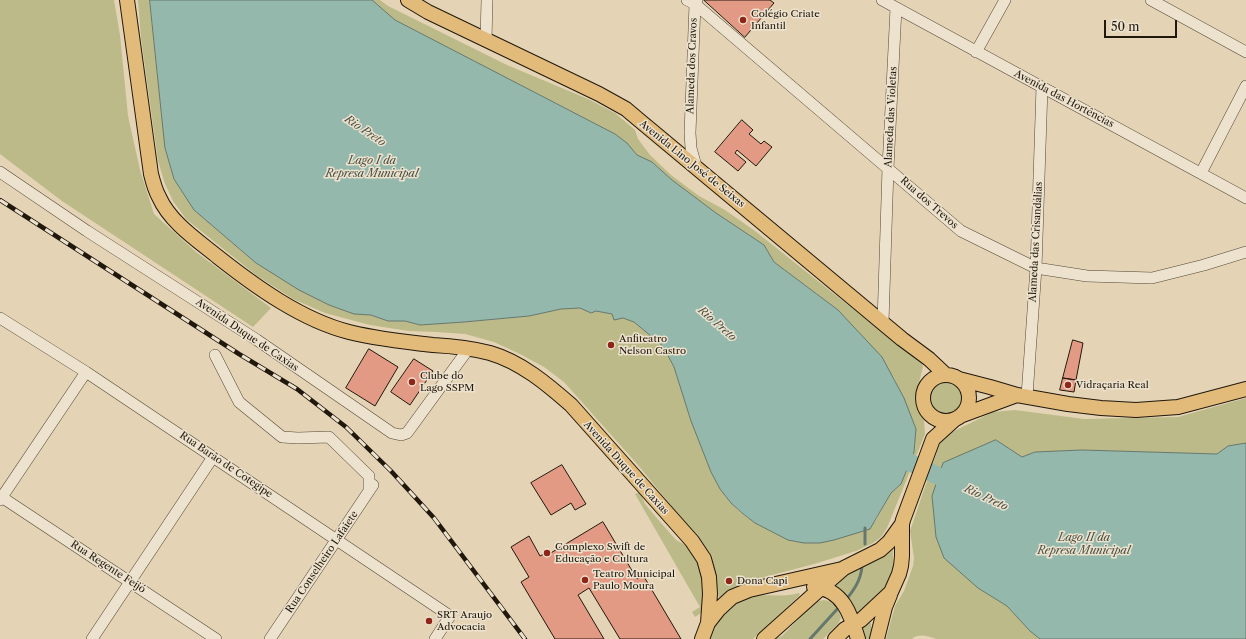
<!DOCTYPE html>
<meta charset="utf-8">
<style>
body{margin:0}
#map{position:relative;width:1246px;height:639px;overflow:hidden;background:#e4d3b4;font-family:"Libre Caslon Text",serif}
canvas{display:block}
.scale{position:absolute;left:1104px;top:20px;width:73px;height:18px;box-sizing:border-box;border:2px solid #20180c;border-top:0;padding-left:5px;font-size:12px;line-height:14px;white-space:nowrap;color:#20180c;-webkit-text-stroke:3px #ede2ce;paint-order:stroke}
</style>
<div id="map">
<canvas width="1246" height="639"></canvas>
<div class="scale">50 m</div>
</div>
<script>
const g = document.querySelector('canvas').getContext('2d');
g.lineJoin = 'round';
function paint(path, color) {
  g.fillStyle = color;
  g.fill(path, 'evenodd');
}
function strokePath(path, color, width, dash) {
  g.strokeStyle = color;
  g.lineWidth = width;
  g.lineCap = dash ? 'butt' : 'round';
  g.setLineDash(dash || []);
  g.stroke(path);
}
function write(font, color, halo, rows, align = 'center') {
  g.font = font + ' "Libre Caslon Text",serif';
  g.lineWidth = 3;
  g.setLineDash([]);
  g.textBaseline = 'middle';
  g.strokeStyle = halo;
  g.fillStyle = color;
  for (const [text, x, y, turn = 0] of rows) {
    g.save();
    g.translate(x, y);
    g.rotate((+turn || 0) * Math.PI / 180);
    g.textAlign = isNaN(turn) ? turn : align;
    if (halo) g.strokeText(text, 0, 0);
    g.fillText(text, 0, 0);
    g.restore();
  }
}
paint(new Path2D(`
 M0 0H114L120 35 128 116 140 170 154 214 196 252 271 308 253 327 62 201 0 154Z
 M138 0H150L165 148 174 179 194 210 256 263 329 305 354 314 371 315 388 321H405L420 325 464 322 529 316 561 309 580 308 591 313 596 311 612 314 634 322 663 346 674 367 691 421 711 472 720 489 731 503 741 513 755 523 788 540 804 543 875 522 891 493 901 484 914 452 916 429 894 378 838 310 774 262 764 245 716 213 672 180 652 162 637 155 627 143 615 134 395 20 372 0H380L388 6 507 65 588 99 615 113 635 130 638 139 650 155 671 175 699 196 725 210 755 231 922 364 923 367 917 390V400L924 421 925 434 887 528 881 537 873 543 856 551 814 564 757 579 719 599 712 556 638 465 564 382 544 367 520 354 494 342 465 334 436 332 409 331 370 325 325 313 293 299 256 275 186 219 173 201 165 184 158 161 141 38Z
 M928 398a18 18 0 1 1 36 0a18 18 0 1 1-36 0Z
 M1246 398V443L1228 446 1218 454 1082 450 1035 452 1022 457 996 440 978 588 1007 606 1030 631 1040 639H936C928 636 918 633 912 639H886L895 606 904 591 913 566 914 558 910 531 940 443 948 434 993 412 1015 410 1084 419 1178 417Z
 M640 492 645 504 661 523 676 540 691 548 694 554 704 583V611L695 617 692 612 700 607 635 494Z
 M893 544V569L888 587 857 616C852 604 846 592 835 586L854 568 881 558Z
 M799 593 800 595 753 639H709C718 619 733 596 758 595 772 595 785 597 799 593Z
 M824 600C836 602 838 607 841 618L838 624 823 639H775L782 636 813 604 819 601Z
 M869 622 871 623 872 634 871 639H863L861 628Z`), '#bbba88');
const water = new Path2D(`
 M150 0H372L395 20 615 134 627 143 637 155 652 162 672 180 716 213 764 245 774 262 838 310 882 357 904 398 916 429 914 452 901 484 891 493 870 529 834 540 820 543H804L788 540 755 523 742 513 731 503 720 489 711 472 691 421 674 367 663 346 634 322 623 318 614 320 612 314 596 311 591 313 580 308 561 309 529 316 464 322 420 325 405 321H388L371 315 354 314 329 305 299 290 256 263 194 210 174 179 165 148Z
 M996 440 1022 457 1035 452 1082 450 1217 454 1228 446 1246 443V639H1040L1030 631 1007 606 978 588 944 558 936 537 932 496 943 463Z`);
paint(water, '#95b8ad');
strokePath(water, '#66786d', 1);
strokePath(new Path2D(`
 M865 544V528
 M845 601C854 590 861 580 862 566
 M810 639 840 606`), '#66786d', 3);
strokePath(new Path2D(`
 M888 452 961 487`), '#95b8ad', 18);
const building = new Path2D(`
 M704 0H770L774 3 745 37Z
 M742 120 753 130 749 134 761 144 764 141 772 147 756 166 737 150 735 153 746 162 738 171 715 152Z
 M1073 340 1083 343 1076 380 1063 378Z
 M369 349 398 367 375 406 346 388Z
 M414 359 433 371 410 405 391 392Z
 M1063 378 1076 380 1074 392 1060 390Z
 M562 465 586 504 575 510 571 503 551 515 531 483Z
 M603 522 637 579 643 575 681 639H620L589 588 578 595 604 639H555L521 582 529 577 511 547 529 536 540 556 544 554 545 556Z`);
paint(building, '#e39a85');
strokePath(building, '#20180c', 1);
const minor = new Path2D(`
 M687 0 695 4 961 231 1036 268 1087 276 1152 278 1204 265 1246 252
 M882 0 1246 198
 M1151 0 1246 52
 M486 40 487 0
 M976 52 1005 0
 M696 166 691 148 690 133 695 4 697 0
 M0 172 87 231 257 340 392 433 401 435 407 433 469 348
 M1201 173 1246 86
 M0 318 86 372 450 616 435 639
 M883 322 888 168 896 8
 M215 355 239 402 282 437 298 438 329 437 369 476V491
 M1027 396 1036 268 1042 87
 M0 496 216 639
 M0 500 86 372
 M92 639 213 457
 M270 639 373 485`);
const major = new Path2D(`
 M127 0 151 174C153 182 155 190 159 197 170 222 197 240 218 257 256 287 302 320 349 332 377 339 405 342 433 345 452 346 471 348 490 353 521 362 547 384 571 405L692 541 704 559 709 577 710 594 708 623 702 639
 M408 0 428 12 599 94 626 109 639 120 902 339 929 359 946 375
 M923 398a23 23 0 1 1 46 0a23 23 0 1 1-46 0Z
 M959 379 990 387 1017 395 1068 404 1101 408 1136 410 1178 407 1246 389
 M960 416 1017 395
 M814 587C843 589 851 615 858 639
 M708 623 719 609 732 597 749 590 842 569
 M764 639 821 588 844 568 880 550 889 542 902 524
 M835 639 845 629 861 620 891 592 899 574 901 566 902 556V524L903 520 933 439 954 420
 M877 639 885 607 890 595`);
strokePath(minor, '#514736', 12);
strokePath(major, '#20180c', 16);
strokePath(minor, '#ede2ce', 11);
strokePath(major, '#e2ba7a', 14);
const rail = new Path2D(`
 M0 200 239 354 297 389 346 427 391 471 434 518 525 639`);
strokePath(rail, '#20180c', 4.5);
strokePath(rail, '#ede2ce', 3, [9]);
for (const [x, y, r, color] of [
 [743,20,4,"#8f2418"],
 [611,345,4,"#8f2418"],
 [412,382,4,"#8f2418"],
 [1068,385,4,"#8f2418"],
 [547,553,4,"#8f2418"],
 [585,580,4,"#8f2418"],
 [729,581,4,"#8f2418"],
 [429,621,4,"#8f2418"]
]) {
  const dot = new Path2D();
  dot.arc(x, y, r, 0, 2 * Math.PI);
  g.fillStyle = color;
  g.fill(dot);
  strokePath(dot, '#ede2ce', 1.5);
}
write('10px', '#20180c', '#ede2ce', [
 ["Colégio Criate",751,14],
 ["Infantil",751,26],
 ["Anfiteatro",619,339],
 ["Nelson Castro",619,351],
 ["Clube do",420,376],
 ["Lago SSPM",420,388],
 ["Vidraçaria Real",1076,385],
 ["Complexo Swift de",555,547],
 ["Educação e Cultura",555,559],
 ["Teatro Municipal",593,574],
 ["Paulo Moura",593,586],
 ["Dona Capi",737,581],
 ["SRT Araujo",437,615],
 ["Advocacia",437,627]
], 'left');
write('10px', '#20180c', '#ede2ce', [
 ["Alameda dos Cravos",692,66,-88],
 ["Avenida das Hortências",1064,99,28],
 ["Alameda das Violetas",891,117,-87],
 ["Avenida Lino José de Seixas",692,164,39],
 ["Rua dos Trevos",929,203,41],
 ["Alameda das Crisandálias",1036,242,-87],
 ["Avenida Duque de Caxias",247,335,34],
 ["Rua Barão de Cotegipe",226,465,34],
 ["Avenida Duque de Caxias",626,468,48],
 ["Rua Conselheiro Lafaiete",322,562,-56],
 ["Rua Regente Feijó",108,567,33]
]);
write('italic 11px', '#495044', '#ede2ce', [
 ["Rio Preto",365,131,34],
 ["Lago I da",372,161],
 ["Represa Municipal",372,174],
 ["Rio Preto",717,324,41],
 ["Rio Preto",986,498,25],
 ["Lago II da",1084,538],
 ["Represa Municipal",1084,551]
]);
</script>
